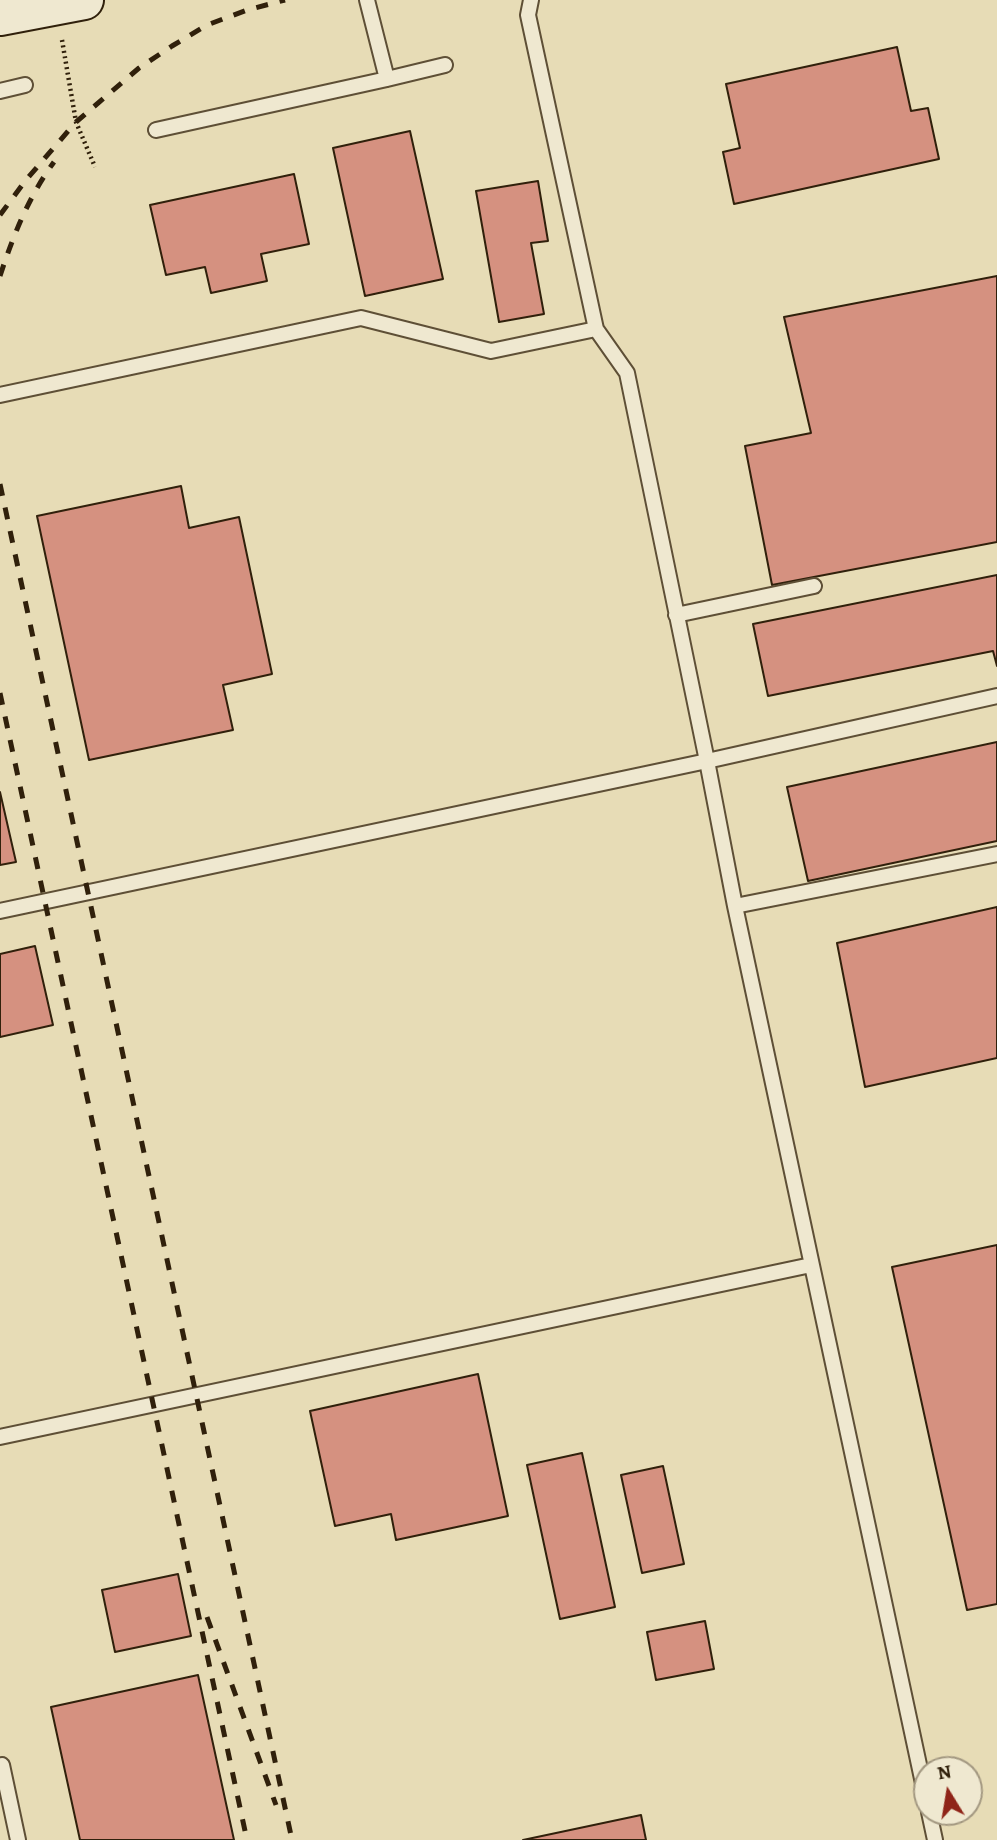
<!DOCTYPE html>
<style>
body{margin:0}
#map{position:relative;width:997px;height:1840px;overflow:hidden;background:#e7dcb6;font-family:Alegreya,serif}
canvas{display:block}
.north{position:absolute;left:913px;top:1756px;width:70px;height:70px;box-sizing:border-box;background:#efe8d0;border:2px solid #a39881;border-radius:50%;rotate:349deg;font-size:19px;font-weight:700;line-height:28px;text-align:center;color:#30200b}
.north::after{content:'';display:block;margin:auto;width:24px;height:32px;background:#8f2418;clip-path:polygon(50% 0,100% 100%,50% 72%,0 100%)}
</style>
<div id="map">
<canvas width="997" height="1840"></canvas>
<div class="north">N</div>
</div>
<script>
const g = document.querySelector('canvas').getContext('2d');
g.lineJoin = 'round';
function paint(path, color) {
  g.fillStyle = color;
  g.fill(path, 'evenodd');
}
function strokePath(path, color, width, dash) {
  g.strokeStyle = color;
  g.lineWidth = width;
  g.lineCap = dash ? 'butt' : 'round';
  g.setLineDash(dash || []);
  g.stroke(path);
}
const building = new Path2D(`
 M897 47 911 111 928 108 939 159 734 204 723 152 740 148 726 84Z
 M410 131 443 279 365 296 333 148Z
 M294 174 309 244 261 254 267 281 211 293 205 267 166 275 150 205Z
 M538 181 548 241 531 243 544 314 499 322 476 191Z
 M997 276V542L772 585 745 446 811 433 784 317Z
 M181 486 189 528 239 517 272 674 223 685 233 730 89 760 37 516Z
 M997 575V666L993 651 768 696 753 624Z
 M997 742V841L808 881 787 787Z
 M0 792 16 862 0 865Z
 M997 907V1058L865 1087 837 943Z
 M35 946 53 1025 0 1037V954Z
 M997 1245V1604L967 1610 892 1267Z
 M478 1374 508 1516 396 1540 391 1514 335 1526 310 1411Z
 M582 1453 615 1607 560 1619 527 1465Z
 M663 1466 684 1564 642 1573 621 1475Z
 M178 1574 191 1636 115 1652 102 1590Z
 M705 1621 714 1669 656 1680 647 1632Z
 M198 1675 234 1840H80L51 1707Z
 M641 1815 646 1840H523Z`);
paint(building, '#d59180');
strokePath(building, '#30200b', 2);
const lane = new Path2D(`
 M367 0 387 79
 M531 0 528 15 596 329 627 373 707 761 735 906 927 1802
 M0 91 25 85
 M156 130 387 79 445 65
 M0 395 361 318 491 351 596 329
 M676 615 814 586
 M735 906 997 854
 M0 911 707 761 997 696
 M0 1437 811 1265
 M2 1765 18 1840
 M929 1812 935 1840`);
const secondary = new Path2D(`
 M0 16 84 0`);
strokePath(lane, '#5e4f36', 18);
strokePath(secondary, '#30200b', 42);
strokePath(new Path2D(`
 M62 40 76 122 95 167`), '#30200b', 4.5, [2, 3.5]);
strokePath(lane, '#efe8d0', 14);
strokePath(secondary, '#efe8d0', 38);
strokePath(new Path2D(`
 M0 215 26 180 76 122 139 68 172 46 207 25 247 10 285 0
 M0 276C13 236 29 196 54 162
 M0 484 292 1840
 M0 693 247 1840
 M207 1617 276 1805`), '#30200b', 5, [12, 12]);
</script>
